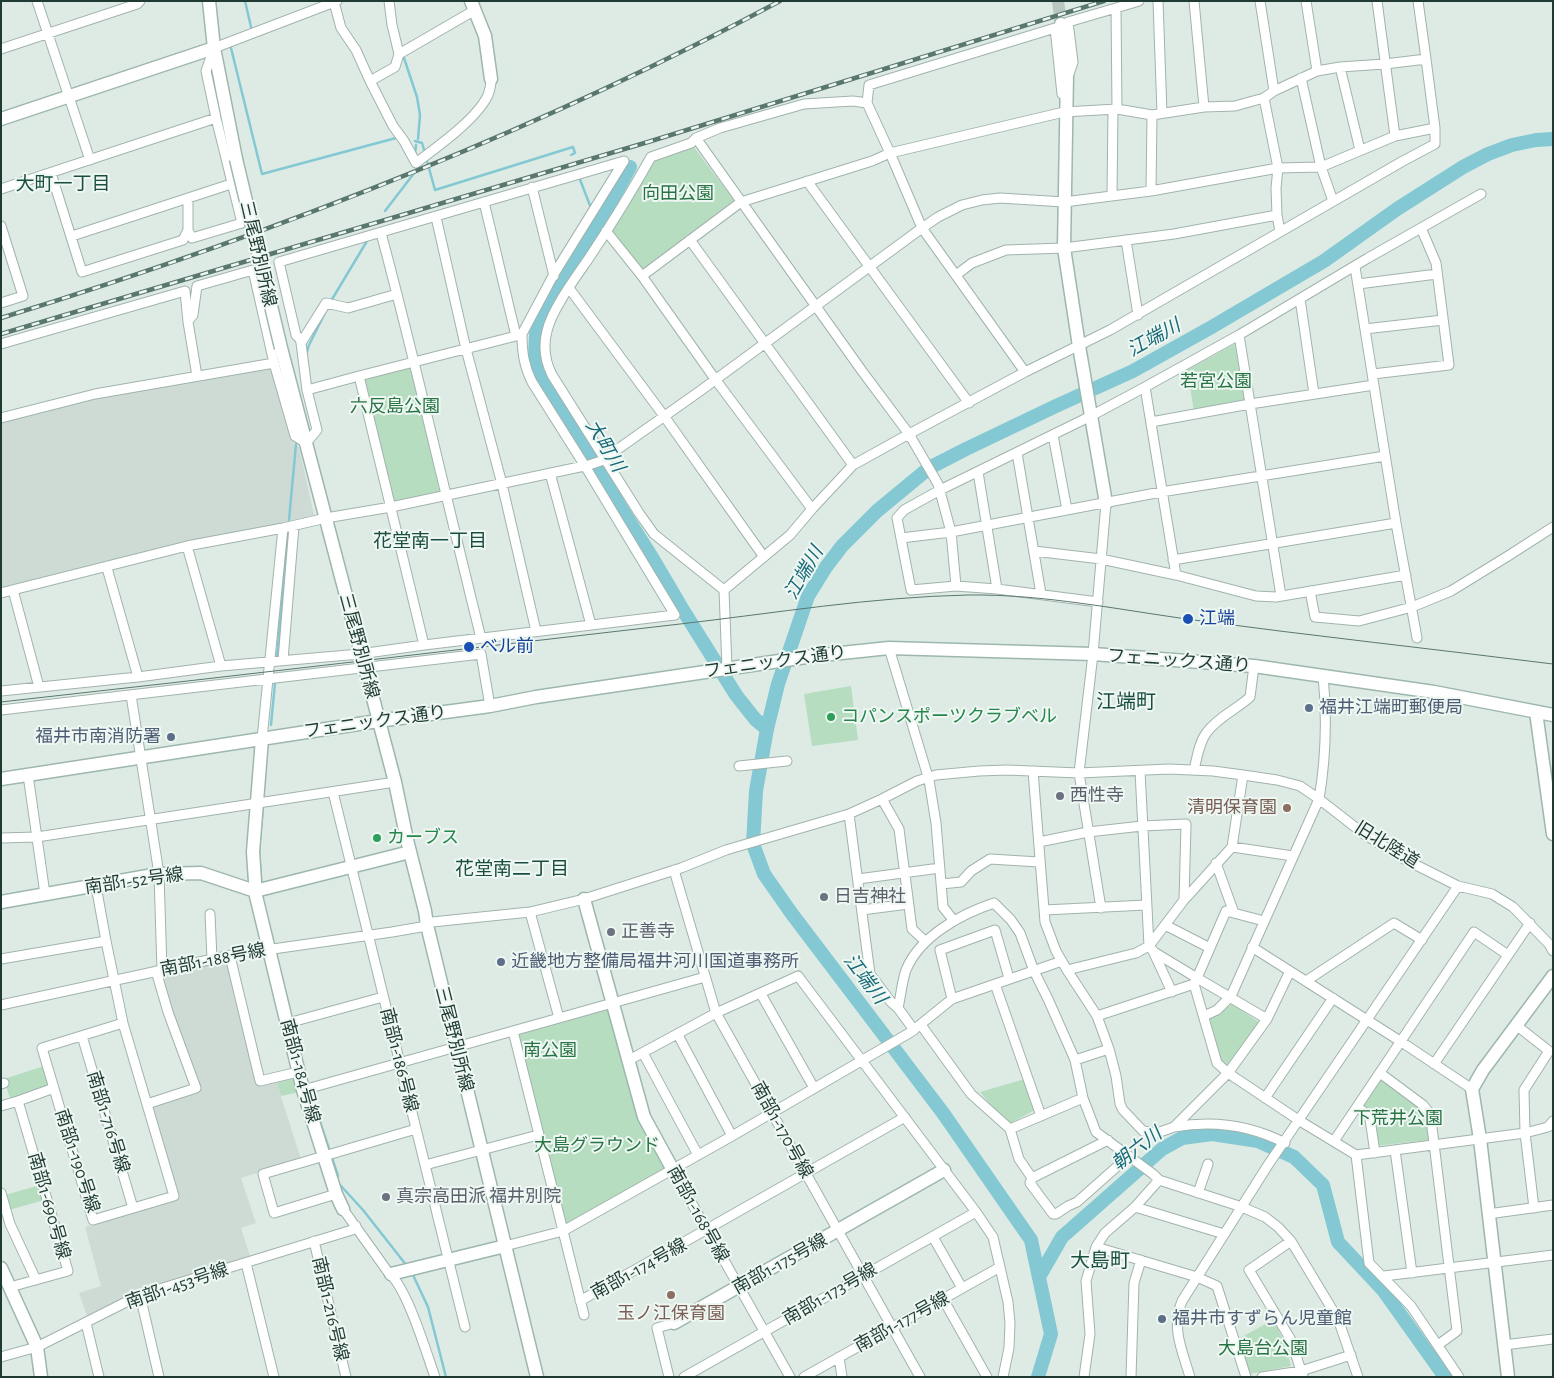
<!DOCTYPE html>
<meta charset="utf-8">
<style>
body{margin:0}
#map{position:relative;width:1554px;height:1378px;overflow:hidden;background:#deebe5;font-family:"Alegreya Sans",sans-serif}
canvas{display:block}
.frame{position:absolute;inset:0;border:2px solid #1f3b33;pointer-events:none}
</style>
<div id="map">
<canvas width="1554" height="1378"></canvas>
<div class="frame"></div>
</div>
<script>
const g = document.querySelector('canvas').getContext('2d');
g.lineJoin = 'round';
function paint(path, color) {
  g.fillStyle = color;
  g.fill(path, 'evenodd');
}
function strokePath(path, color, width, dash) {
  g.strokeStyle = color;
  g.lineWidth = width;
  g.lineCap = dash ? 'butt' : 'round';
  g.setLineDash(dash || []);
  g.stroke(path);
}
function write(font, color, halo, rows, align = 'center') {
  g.font = font + ' "Alegreya Sans","Noto Sans JP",sans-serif';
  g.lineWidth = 4;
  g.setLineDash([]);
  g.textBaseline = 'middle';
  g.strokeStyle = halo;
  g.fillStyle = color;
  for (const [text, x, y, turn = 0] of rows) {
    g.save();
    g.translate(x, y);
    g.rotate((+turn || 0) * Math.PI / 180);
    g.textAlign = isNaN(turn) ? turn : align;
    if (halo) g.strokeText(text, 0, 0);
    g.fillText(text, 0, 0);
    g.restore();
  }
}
paint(new Path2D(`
 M273 365 294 444 299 447 314 515 1 590V422L93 397Z
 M223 960 227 962 258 1085 276 1081 301 1159 241 1178 256 1223 241 1228 250 1256 139 1290 87 1316 79 1293 101 1286 85 1227 180 1198 153 1110 154 1105 201 1090 172 1011 162 976 164 973Z`), '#cddbd4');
paint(new Path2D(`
 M691 143 735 202 643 272 606 231 651 157Z
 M1235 344 1245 402 1194 411 1187 370Z
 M411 366 440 493 393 503 362 379Z
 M851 686 858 740 812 746 804 694Z
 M1232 1004 1260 1023 1226 1066 1219 1058 1208 1021Z
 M608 1008 665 1166 664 1169 566 1225 564 1224 518 1035 519 1032Z
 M44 1066 49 1083 47 1088 10 1099 4 1079Z
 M291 1077 295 1080 299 1092 281 1096 276 1081Z
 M1382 1077 1422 1107 1427 1115 1430 1140 1375 1146 1363 1107Z
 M1025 1079 1035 1110 1007 1125 980 1092Z
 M40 1185 44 1200 9 1210 5 1195Z
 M1273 1320 1284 1341 1291 1366 1249 1374 1238 1339Z`), '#b6ddc0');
strokePath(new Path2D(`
 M245 1 251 27
 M231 48 262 174 396 138
 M404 58 417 97 420 115 418 139
 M415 141 422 143 425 153
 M415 154 416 145
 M427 161 435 190 573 147 575 153 571 155
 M579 177 591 208 603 216
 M385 211 415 172
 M331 301 367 241
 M306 355 309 345 327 309
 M289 520 296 444
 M277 657 288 534
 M271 725 275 683
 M261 879 259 850 263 806
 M310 1092 329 1149
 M332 1158 338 1176
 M341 1186 363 1210 407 1266
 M413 1275 428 1307 446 1377`), '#83c8d3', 2.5);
strokePath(new Path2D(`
 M630 167 603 216 545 312 536 334 535 356 538 367 547 387 590 456 626 516 653 559 683 610 736 695 755 719 767 729
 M1039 1277 1062 1237 1162 1149 1182 1138 1212 1134 1258 1141 1294 1157 1323 1185 1338 1242 1383 1290 1445 1377
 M1038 1377 1051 1334 1031 1240 943 1113 792 914 764 874 753 844 756 791 767 729 778 684 808 596 826 567 842 546 877 511 929 468 966 449 1056 406 1133 371 1210 328 1324 261 1397 209 1463 167 1488 154 1512 145 1536 140 1553 139`), '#83c8d3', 14);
strokePath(new Path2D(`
 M1058 1 1061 24`), '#b8c8c1', 12, [12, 6]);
const street = new Path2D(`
 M37 1 90 160
 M389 1 392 25 399 54
 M1158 1 1162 113
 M1194 1 1204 107
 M1260 1 1274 91
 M1306 1 1317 71
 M1377 1 1395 136
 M1418 1 1426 59
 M334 2 341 28 356 50 370 81 393 126 404 141 416 163C437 147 477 119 488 95 490 90 491 84 491 79
 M1 49 137 4 140 1
 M1340 67 1360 150
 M1069 74 1073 62 1068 22 1116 8
 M1301 78 1321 167 1333 201
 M370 81 395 67 399 54 475 10
 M1264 98 1278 168 1276 188 1277 215 1280 232
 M1117 109 1116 8 1139 1
 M696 138 862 371 909 434 853 465 812 509 790 535 724 590 654 534 639 513 552 375C545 361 543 346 547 331 552 309 576 277 589 258 611 225 632 191 651 157L691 143 696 138 720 128 804 104 853 101 867 103
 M51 173 82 272 183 240 188 230
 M807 181 969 403
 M532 187 554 276
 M1 189 216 118
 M1151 191 1152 115
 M1112 196 1113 110
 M188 198V230L192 238 242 223 216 118 206 71 214 48 337 1
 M436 217 466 349 502 484 536 631
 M1 226 23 296 1 303
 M606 231 642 276 715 379 812 509
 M381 233C417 367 447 503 481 638
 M72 236 231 184
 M690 240 853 465
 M1126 240 1138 315
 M1355 267 1396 523 1417 638
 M956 275 972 263 1006 250 1064 248 1174 234 1277 215
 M642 276 741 202 872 161 890 153 1064 112 1117 109 1152 115 1204 107 1235 106 1264 98 1274 91 1317 71 1340 67 1385 64 1426 59 1435 128V144L1403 161 1110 330 1025 372 909 434 938 484 951 532 956 586
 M1358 284 1437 274
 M569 288 664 416 764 557
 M1300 299 1314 394
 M188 321 193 315 197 286 253 270 274 363
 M1365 329 1443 320
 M1239 335 1281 596
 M301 343 326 303 348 308 397 294
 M1 344 185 291 188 322 197 376
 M1025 372 922 228 890 153 867 103 869 85 1055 28 1062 94
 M1373 374 1449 365 1436 263 1421 228
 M359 376 424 645
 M1145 387 1176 575 1256 596 1276 597 1406 575
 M307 390 359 376 516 336 484 202
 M1 418 95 394 274 363 295 436 306 443 317 430 307 390 301 343 300 339 296 335 279 262 624 161 554 274 522 334
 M1151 422 1250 404 1374 385
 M1053 435 1067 510
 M1017 453 1041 594
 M978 472 997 589
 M550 473 591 625
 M901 538 951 532 1161 492 1385 456
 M187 546 221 666
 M1034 551 1101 559 1176 575
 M1173 560 1396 523
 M107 568 138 677
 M13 590 39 687
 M724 590 727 668
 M1310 591 1315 617 1359 621 1412 607 1451 591 1508 556 1553 527
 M1 593 187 546 283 528 326 518 391 507 589 465 601 461 700 391 922 228 938 217 962 205 982 200 1000 198 1064 202 1151 191 1278 168 1321 167 1395 136 1435 128
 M1098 602 997 589 956 586 911 590 897 518 904 510 940 490 1091 416 1145 387 1239 335 1368 258 1481 194
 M889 648 929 780 936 823 943 907 954 921
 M283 660 294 526
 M1 691 138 677 221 666 360 654 424 645 675 615 585 466 532 382C524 366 522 352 522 334L516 336
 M131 695 159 874 162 970
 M1 710 481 654 490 706
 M262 739 283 528
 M739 766 787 761
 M1194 770C1197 758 1199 742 1207 732 1218 717 1237 709 1250 697L1254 666
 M1033 771 1045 922 1056 951 1067 970 1097 1016 1109 1049 1116 1076 1120 1104 1123 1110 1143 1131 1157 1133 1174 1127 1228 1073 1267 1019 1290 971
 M1140 771 1149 946 1154 952 1197 978 1194 984 1217 1063 1228 1073 1300 1121 1356 1155 1525 1133 1548 1127 1553 1121
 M28 775 45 894
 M333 792 465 1327
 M882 799 899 829 912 929 925 941
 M849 814 870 974 891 1002 898 1008
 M1 838 37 837 395 782
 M1039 842 1088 832 1142 826 1186 824 1184 900
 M1232 847 1243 775
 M1216 863 1234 913
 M674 870 716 1013 920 1377
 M858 879 940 868
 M941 884 961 882 971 871 990 859 1039 862
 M96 886 106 941 123 1023 174 1196 93 1220 42 1048 123 1023
 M1101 908 1079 773 1093 654 1106 503
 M862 910 908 904
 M1044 910 1146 905
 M530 912 559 1018
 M210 914 212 959
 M1264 921 1226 911 1197 978 1267 1019
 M1165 925 1210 948
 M1252 947 1400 1041 1472 1089
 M1153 951 1172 992
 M230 956 260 1081 298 1072
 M1 959 106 941
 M1067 970 1136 953 1149 946 1184 900 1232 847 1293 856
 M1306 981 1394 923 1422 940
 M995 984 1041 1116
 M761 994 814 1088
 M952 999 940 950 995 930 1009 978
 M1 1005 264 948 273 949 392 932 421 927 432 922 530 912 584 899 681 868 726 850 849 814 882 799 917 781 936 775 979 771 1007 770 1079 773 1169 769 1213 771 1243 775 1277 780 1300 786 1319 799 1364 834 1406 860 1458 886 1492 894 1513 907 1549 944 1553 951
 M1097 1016 1194 984
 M1204 1016 1217 1010 1231 996 1319 799C1326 758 1327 716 1323 675
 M288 1023 383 997
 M921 1025 971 1094 1010 1129 1019 1159 1032 1178 1108 1140
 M1516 1025 1549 1051 1524 1090 1525 1133 1534 1208
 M914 1030 898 1008C901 995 902 981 906 970 920 936 961 914 994 903L1011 920 1020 933 1034 971 1048 999 1075 1060 1083 1098 1096 1132 1153 1174 1159 1180 1242 1207 1265 1217 1278 1227 1291 1241 1338 1319 1358 1377
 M513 1031 584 1315
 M678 1035 732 1136
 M82 1036 133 1208
 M643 1053 698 1155
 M629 1060 716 1013 798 976 976 1212 993 1237 1008 1302 1010 1323 1009 1348 1003 1377
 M1075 1060 1109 1049
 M1434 1064 1530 923
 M1380 1073 1423 1105 1428 1111 1431 1119 1457 1331 1438 1345
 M1 1084 4 1083
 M303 1090 705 977
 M1265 1098 1333 998
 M18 1101 54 1088
 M147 1104 196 1088 168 1012 156 971
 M1 1106 18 1101 68 1271 10 1287
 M1357 1107 1368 1115 1370 1119 1375 1153
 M1174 1127C1213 1120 1250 1125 1285 1143
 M1010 1129 1083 1098
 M1334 1141 1474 932 1508 955
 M1395 1150 1412 1273
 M1356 1155 1369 1263 1411 1306 1459 1377
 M425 1165 538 1135
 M673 1170 790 1377
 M1032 1178 1030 1183 1053 1214H1056L1068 1206 1077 1202 1129 1156
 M1 1193 10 1224 36 1280
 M1198 1193 1208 1164
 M336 1194 274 1213 263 1174 416 1129
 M1135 1207 1224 1234
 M343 1209 388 1272C407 1287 426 1352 435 1377
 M1488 1214 1553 1205
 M933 1237 962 1288
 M314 1241 346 1377
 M1291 1241 1249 1270 1291 1340 1303 1377
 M505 1246 563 1231 732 1136 911 1032 952 999 1062 961
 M1096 1247 1197 1277 1217 1286 1246 1377
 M246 1263 274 1377
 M1384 1276 1553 1255
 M140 1295 159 1377
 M943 1299 987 1377
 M580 1301 905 1117
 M86 1323 99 1377
 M1504 1345 1553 1339
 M1 1357 37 1347 140 1295 352 1230 356 1226
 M839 1357 842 1377
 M669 1377 657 1328 674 1323
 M684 1377 976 1212
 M804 1377 1000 1267
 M1084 1377 1090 1334 1086 1281 1096 1247 1105 1233 1135 1207 1159 1180
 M1131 1377 1134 1283 1141 1260
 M1190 1377C1182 1350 1171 1328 1182 1301L1268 1165 1458 886
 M1262 1377 1301 1371 1351 1355`);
const secondary = new Path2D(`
 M209 1 214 48 236 159
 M471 1 485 36 491 79
 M1061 24 1067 74 1064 248 1079 346 1106 503
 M1 119 214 48
 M281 348 395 782 407 840 425 911 427 925 537 1377
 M1536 712 1553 834
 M262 739 253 852 256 896 303 1090 336 1194 343 1209
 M1 779 378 721 490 706 536 697 813 656 889 648 1093 654 1254 666 1434 692 1553 715
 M584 899 644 1117 673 1170
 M1 902 159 874 201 873 255 891 410 852
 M1 1268 37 1347 41 1377
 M391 1274 505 1246
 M674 1323 944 1170
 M1508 1377 1480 1139 1472 1089 1483 1070 1553 976`);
strokePath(street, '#a1b3ac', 11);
strokePath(secondary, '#9db7ad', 15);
strokePath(street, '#fff', 9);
strokePath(secondary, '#fff', 12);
strokePath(new Path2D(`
 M1 702C228 677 453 650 680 624 776 613 871 597 968 595 1044 594 1120 610 1194 620 1314 636 1433 649 1553 664`), '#59776f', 1);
const rail = new Path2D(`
 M1 318C270 235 532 134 780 1
 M1 334 648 142 1104 1`);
strokePath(rail, '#59776f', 4.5);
strokePath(rail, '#eff7f3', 2.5, [8]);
const secondaryBridge = new Path2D(`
 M236 159 281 348`);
strokePath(secondaryBridge, '#9db7ad', 15, []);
strokePath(secondaryBridge, '#fff', 12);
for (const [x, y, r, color] of [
 [1188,619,6,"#1a4fb4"],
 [469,647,6,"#1a4fb4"],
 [1309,708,5,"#5c6f8a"],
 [831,717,5,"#2e9e5b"],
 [171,737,5,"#5c6f8a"],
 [1060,796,5,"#6b7280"],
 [1287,808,5,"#8d6e63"],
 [377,838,5,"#2e9e5b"],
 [824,897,5,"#6b7280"],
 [611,932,5,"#6b7280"],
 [501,962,5,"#5c6f8a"],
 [386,1197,5,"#6b7280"],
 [671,1295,5,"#8d6e63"],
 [1162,1319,5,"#5c6f8a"]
]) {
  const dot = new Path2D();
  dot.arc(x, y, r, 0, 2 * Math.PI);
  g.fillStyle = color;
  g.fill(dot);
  strokePath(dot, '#eff7f3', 2);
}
write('18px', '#287344', '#eff7f3', [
 ["向田公園",678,194],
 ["若宮公園",1216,382],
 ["六反島公園",395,407],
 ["南公園",550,1051],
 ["下荒井公園",1398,1119],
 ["大島グラウンド",597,1146],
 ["大島台公園",1263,1349]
]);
write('18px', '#1f3b33', '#eff7f3', [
 ["三尾野別所線",258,254,77],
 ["三尾野別所線",359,646,75],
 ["フェニックス通り",1179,661,4],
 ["フェニックス通り",775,662,-8],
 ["フェニックス通り",375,722,-8],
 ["旧北陸道",1387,845,32],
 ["南部1-52号線",134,881,-8],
 ["南部1-188号線",213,960,-11],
 ["三尾野別所線",454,1039,76],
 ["南部1-186号線",399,1060,76],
 ["南部1-184号線",300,1071,75],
 ["南部1-716号線",108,1122,73],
 ["南部1-170号線",782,1130,61],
 ["南部1-190号線",77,1161,72],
 ["南部1-690号線",49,1206,74],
 ["南部1-168号線",698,1214,61],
 ["南部1-175号線",780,1264,-29],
 ["南部1-174号線",639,1269,-29],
 ["南部1-453号線",177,1286,-19],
 ["南部1-173号線",830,1294,-30],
 ["南部1-216号線",330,1309,77],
 ["南部1-177号線",902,1322,-29]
]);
write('18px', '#164399', '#eff7f3', [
 ["江端",1199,619],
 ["ベル前",480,647]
], 'left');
write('18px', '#4e5e75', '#eff7f3', [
 ["福井江端町郵便局",1319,708],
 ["福井市南消防署",161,737,"right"],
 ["近畿地方整備局福井河川国道事務所",511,962],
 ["福井市すずらん児童館",1172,1319]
], 'left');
write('18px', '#27864d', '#eff7f3', [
 ["コパンスポーツクラブベル",841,717],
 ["カーブス",387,838]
], 'left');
write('18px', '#5b616d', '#eff7f3', [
 ["西性寺",1070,796],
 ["日吉神社",834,897],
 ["正善寺",621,932],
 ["真宗高田派 福井別院",396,1197]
], 'left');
write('18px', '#785e54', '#eff7f3', [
 ["清明保育園",1277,808],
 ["玉ノ江保育園",671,1314,"center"]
], 'right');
write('19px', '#1a4e41', '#eff7f3', [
 ["大町一丁目",63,184],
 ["花堂南一丁目",430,541],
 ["花堂南二丁目",512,869]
]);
write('italic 19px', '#176a79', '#eff7f3', [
 ["江端川",1154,338,-29],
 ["大町川",605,446,59],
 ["江端川",804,573,-60],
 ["江端川",865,979,53],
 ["朝六川",1137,1149,-38]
]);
write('20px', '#1a4e41', '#eff7f3', [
 ["江端町",1126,702],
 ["大島町",1100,1261]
]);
</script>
